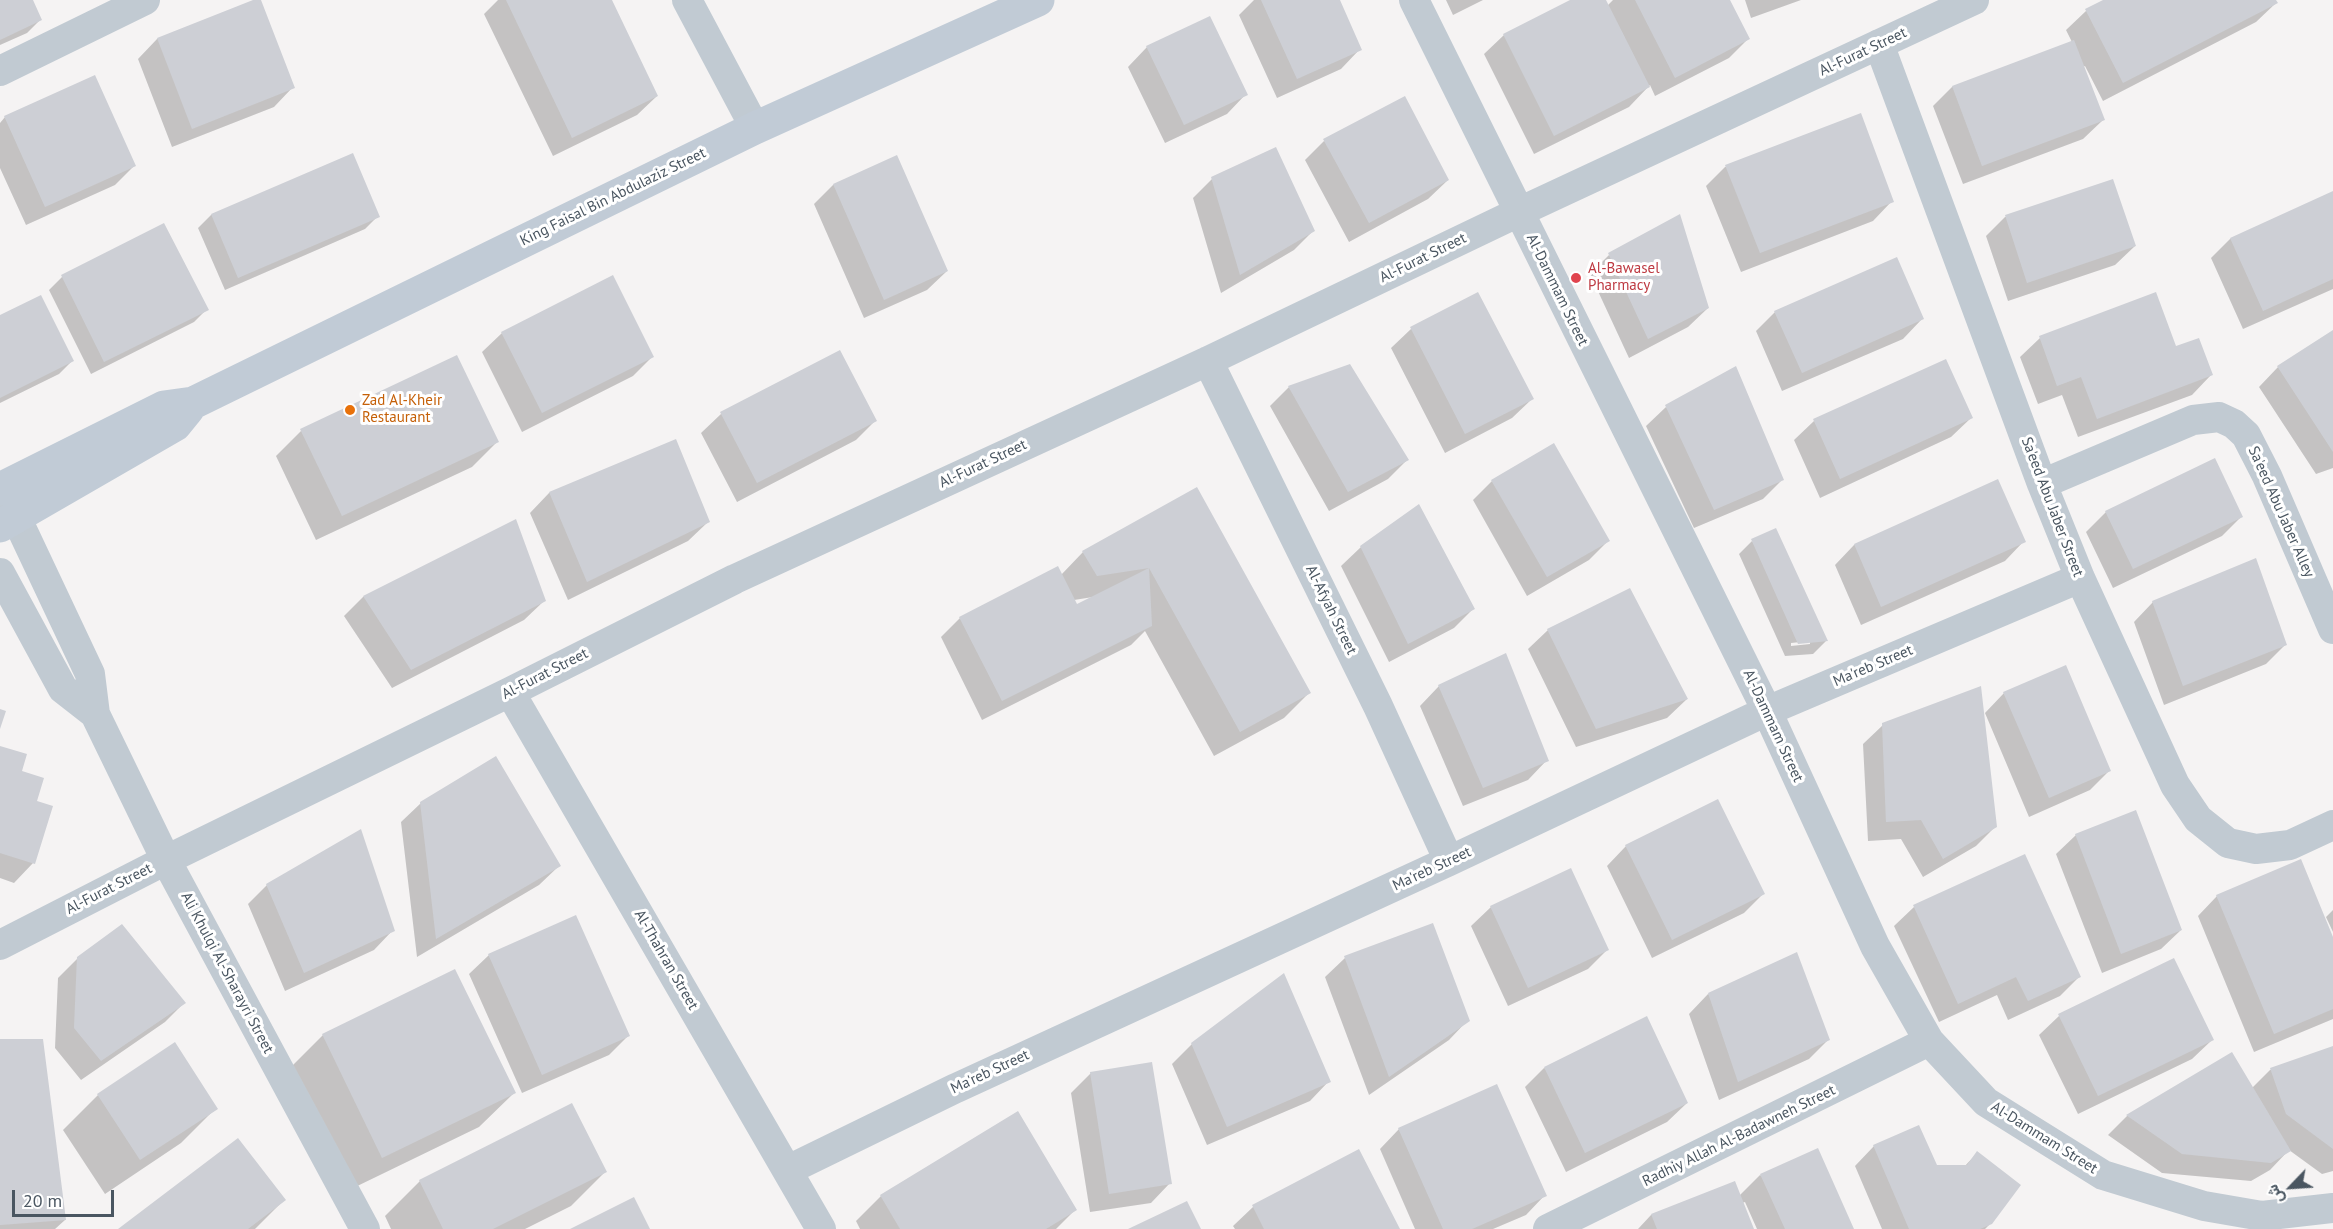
<!DOCTYPE html>
<meta charset="utf-8">
<style>
body{margin:0}
#map{position:relative;width:2333px;height:1229px;overflow:hidden;background:#f5f3f3;font-family:"PT Sans",Vazirmatn,sans-serif}
canvas{display:block}
.north{position:absolute;left:2261px;top:1157px;width:60px;height:60px;-webkit-text-stroke:4px #fff;paint-order:stroke;rotate:245deg;font-size:16px;font-weight:700;line-height:24px;text-align:center;color:#4a5661}
.north::after{content:'';display:block;margin:auto;width:21px;height:27px;background:#4a5661;clip-path:polygon(50% 0,100% 100%,50% 72%,0 100%)}
.scale{position:absolute;left:12px;top:1190px;width:102px;height:27px;box-sizing:border-box;border:3px solid #4a5661;border-top:0;padding-left:8px;font-size:18px;line-height:21px;white-space:nowrap;color:#4a5661;-webkit-text-stroke:4px #fff;paint-order:stroke}
</style>
<div id="map">
<canvas width="2333" height="1229"></canvas>
<div class="north">ش</div>
<div class="scale">20 m</div>
</div>
<script>
const g = document.querySelector('canvas').getContext('2d');
g.lineJoin = 'round';
function paint(path, color) {
  g.fillStyle = color;
  g.fill(path, 'evenodd');
}
function strokePath(path, color, width, dash) {
  g.strokeStyle = color;
  g.lineWidth = width;
  g.lineCap = dash ? 'butt' : 'round';
  g.setLineDash(dash || []);
  g.stroke(path);
}
function write(font, color, halo, rows, align = 'center') {
  g.font = font + ' "PT Sans",sans-serif';
  g.lineWidth = 6;
  g.setLineDash([]);
  g.textBaseline = 'middle';
  g.strokeStyle = halo;
  g.fillStyle = color;
  for (const [text, x, y, turn = 0] of rows) {
    g.save();
    g.translate(x, y);
    g.rotate((+turn || 0) * Math.PI / 180);
    g.textAlign = isNaN(turn) ? turn : align;
    if (halo) g.strokeText(text, 0, 0);
    g.fillText(text, 0, 0);
    g.restore();
  }
}
paint(new Path2D(`
 M0 0H31L40 20 27 33 0 45Z
 M259 0 293 87 274 107 172 147 138 59 157 39Z
 M498 0H610L657 96 637 115 553 156 484 14Z
 M1254 0H1338L1360 49 1341 69 1277 98 1239 15Z
 M1446 0H1483L1453 15Z
 M1573 0H1604L1607 6 1613 0H1728L1748 39 1729 58 1655 96 1650 85 1629 107 1534 154 1484 54 1504 35Z
 M1745 0H1801L1751 18Z
 M2106 0H2274L2276 3 2256 22 2103 101 2085 66 2083 67 2103 120 2083 139 1963 184 1933 106 1952 87 2072 42 2066 30 2086 11Z
 M1147 47 1246 94 1227 114 1165 143 1128 67Z
 M1860 115 1892 201 1873 221 1741 272 1706 186 1725 167Z
 M5 117 134 166 115 185 26 225 0 168V123Z
 M1324 141 1448 180 1428 199 1349 242 1305 160Z
 M352 155 378 216 365 229 225 290 198 228 211 215Z
 M896 157 947 271 927 290 864 318 814 204 833 185Z
 M1212 179 1313 231 1294 250 1221 293 1193 198Z
 M2112 181 2135 246 2115 265 2008 301 1986 236 2005 217Z
 M2333 193V289L2243 329 2211 258 2230 239Z
 M164 225 207 309 194 322 91 374 49 290 62 277Z
 M1609 255 1708 308 1688 327 1629 358 1590 274Z
 M1478 294 1532 399 1512 418 1445 453 1391 348 1411 329Z
 M2155 294 2175 348 2211 375 2192 395 2078 437 2062 395 2038 404 2020 357 2040 338Z
 M1775 312 1922 319 1903 339 1782 391 1756 331Z
 M0 317 72 361 59 374 0 403Z
 M2333 332V468L2316 474 2259 387 2278 367Z
 M502 333 652 357 633 376 522 432 482 352Z
 M840 352 875 421 856 440 737 502 701 433 721 414Z
 M1945 361 1971 418 1951 437 1820 498 1794 440 1814 421Z
 M1289 387 1407 460 1388 479 1329 511 1270 406Z
 M1666 407 1782 480 1763 499 1694 528 1646 426Z
 M301 431 497 442 472 467 316 540 276 456Z
 M675 441 708 522 688 541 568 600 530 513 549 493Z
 M2214 460 2241 517 2222 536 2113 588 2086 532 2106 512Z
 M1492 481 1608 541 1589 560 1527 596 1473 500Z
 M1997 481 2024 541 2005 561 1861 625 1835 565 1854 545Z
 M1197 489 1309 693 1284 718 1214 756 1145 631 1131 645 982 720 941 637 960 618 1061 575 1083 552ZM1093 597 1077 606 1074 600Z
 M515 521 544 601 524 620 392 688 344 616 363 597Z
 M1752 541 1826 641 1813 654 1785 656 1739 554ZM1810 641V644L1791 646V643Z
 M1361 547 1473 609 1454 628 1389 662 1341 566Z
 M2153 602 2285 645 2266 664 2164 705 2134 622Z
 M1548 630 1687 699 1667 718 1576 747 1528 649Z
 M1439 686 1547 760 1528 780 1463 806 1420 706Z
 M2004 693 2109 771 2090 790 2029 817 1985 713Z
 M1883 725 1996 826 1976 846 1923 877 1901 839 1868 841 1863 744Z
 M0 747 20 772 35 802 33 863 14 883 0 878Z
 M421 803 559 866 539 885 417 957 401 822Z
 M2076 835 2181 930 2161 949 2102 973 2056 854Z
 M1626 846 1763 894 1744 913 1652 958 1607 866Z
 M2024 856 2079 977 2060 996 2008 1020 1997 995 1939 1022 1894 926 1914 907Z
 M267 885 393 930 374 950 285 991 248 904Z
 M2217 896 2333 941V1019L2254 1052 2198 916Z
 M1491 907 1608 949 1588 969 1508 1006 1471 926Z
 M2333 910V932L2326 917Z
 M489 955 628 1036 609 1055 522 1093 469 974Z
 M78 958 184 1003 165 1022 81 1080 55 1048 58 978Z
 M1345 958 1468 1020 1449 1040 1369 1095 1325 977Z
 M1708 994 1828 1040 1809 1059 1719 1100 1689 1014Z
 M2059 1016 2212 1040 2192 1059 2078 1114 2039 1035Z
 M323 1035 514 1093 479 1127 347 1191 288 1070Z
 M0 1041 65 1220 55 1229H0Z
 M1192 1044 1329 1081 1310 1101 1207 1145 1172 1064Z
 M2333 1049V1171L2322 1174 2289 1150 2270 1170 2251 1181 2162 1173 2108 1135 2127 1116 2232 1054 2252 1088 2270 1070Z
 M1544 1068 1687 1103 1667 1122 1566 1172 1525 1087Z
 M1091 1073 1170 1183 1151 1203 1090 1212 1071 1093Z
 M98 1095 216 1108 181 1143 105 1194 63 1130Z
 M572 1105 605 1172 571 1206 525 1229H391L385 1216 420 1181Z
 M1399 1129 1545 1195 1526 1215 1493 1229H1415L1380 1149Z
 M1874 1146 1936 1167H1964L1977 1153 1991 1223 1985 1229H1882L1855 1166Z
 M1358 1151 1399 1229H1235L1233 1226 1253 1207Z
 M1760 1175 1853 1229H1757L1745 1202 1742 1203 1752 1229H1638L1651 1215 1739 1196Z
 M881 1196 1075 1210 1056 1229H860L856 1221Z
 M284 1200 255 1229H120Z`), '#0003');
paint(new Path2D(`
 M0 0H33L42 20 0 40Z
 M253 0H261L295 88 192 129 157 38Z
 M506 0H612L658 96 572 138Z
 M1261 0H1340L1362 50 1297 79Z
 M1570 0H1606L1650 87 1554 136 1503 34Z
 M1635 0H1730L1750 39 1675 78Z
 M2103 0H2276L2278 3 2123 83 2085 9Z
 M1210 16 1248 95 1184 125 1146 46Z
 M2074 40 2105 120 1982 166 1952 86Z
 M95 75 136 166 45 207 4 116Z
 M1405 96 1449 180 1369 223 1323 139Z
 M1861 113 1894 202 1760 253 1725 165Z
 M1276 147 1315 231 1240 275 1211 177Z
 M353 153 380 217 238 278 211 214Z
 M897 155 948 271 884 300 833 184Z
 M2113 179 2136 246 2027 283 2005 215Z
 M2333 191V279L2263 311 2230 238Z
 M1680 214 1709 308 1648 339 1608 253Z
 M164 223 209 310 104 362 61 275Z
 M1897 257 1924 319 1802 373 1774 311Z
 M613 275 654 357 542 413 501 332Z
 M1478 292 1534 399 1465 434 1410 327Z
 M2156 292 2176 346 2199 338 2213 375 2097 419 2081 377 2057 386 2039 336Z
 M41 295 74 361 0 398V315Z
 M2333 330V452L2277 366Z
 M840 350 877 421 757 483 720 412Z
 M457 355 499 442 342 516 300 429Z
 M1946 359 1973 418 1840 479 1813 419Z
 M1350 364 1409 460 1348 492 1288 386Z
 M1736 366 1784 480 1714 510 1665 405Z
 M676 439 710 522 587 582 549 492Z
 M1554 443 1610 541 1547 577 1491 480Z
 M2215 458 2243 517 2133 569 2105 511Z
 M1998 479 2026 542 1881 607 1854 544Z
 M1197 487 1311 693 1240 732 1149 568 1097 576 1082 551Z
 M1419 504 1475 609 1408 644 1360 546Z
 M516 519 546 601 411 670 363 596Z
 M1776 528 1828 641 1798 644 1751 539Z
 M2256 558 2287 645 2183 686 2152 601Z
 M1058 566 1077 604 1149 568 1152 626 1002 701 959 617Z
 M1630 588 1688 699 1596 729 1547 629Z
 M1506 653 1549 761 1483 788 1438 685Z
 M2066 665 2111 771 2049 798 2003 692Z
 M1981 686 1997 827 1943 859 1921 820 1886 822 1882 723Z
 M0 709 6 711 0 729Z
 M0 746 27 754 22 771 44 778 37 801 53 806 35 864 0 853Z
 M496 756 561 866 436 939 420 802Z
 M1718 799 1765 894 1672 940 1625 845Z
 M2136 810 2182 930 2121 954 2075 834Z
 M361 829 395 931 304 973 266 884Z
 M2025 854 2081 977 2028 1001 2016 977 1958 1004 1913 905Z
 M2301 859 2333 937V1009L2274 1034 2216 895Z
 M1571 868 1609 950 1528 988 1490 906Z
 M576 915 630 1036 542 1075 488 954Z
 M1433 923 1470 1021 1389 1077 1344 956Z
 M122 924 186 1003 101 1061 74 1028 77 957Z
 M1797 952 1830 1040 1738 1082 1708 993Z
 M2174 958 2214 1040 2098 1096 2058 1014Z
 M455 969 516 1093 382 1158 322 1034Z
 M1284 973 1331 1082 1227 1127 1191 1043Z
 M1647 1016 1688 1103 1585 1153 1544 1067Z
 M0 1039H43L66 1220 0 1225Z
 M175 1042 218 1109 140 1160 97 1094Z
 M2333 1046V1149L2286 1114 2270 1068Z
 M2232 1052 2291 1151 2271 1163 2182 1154 2126 1115Z
 M1152 1062 1172 1184 1109 1194 1090 1072Z
 M1497 1084 1547 1196 1472 1229H1443L1398 1128Z
 M572 1103 607 1172 493 1229H443L419 1180Z
 M1018 1111 1077 1210 1046 1229H900L880 1195Z
 M1919 1125 1937 1165H1967L1977 1151 2021 1185 1992 1224 1980 1229H1909L1873 1145Z
 M238 1138 286 1200 248 1229H118Z
 M1818 1148 1854 1229H1785L1760 1174Z
 M1359 1149 1400 1229H1264L1252 1205Z
 M1735 1181 1754 1229H1657L1651 1214Z
 M634 1197 650 1229H570Z
 M1187 1201 1201 1229H1128Z`), '#cdcfd5');
strokePath(new Path2D(`
 M687 0 755 128
 M1414 0 1767 711 1875 946 1929 1041 1986 1102 2103 1175 2204 1206 2262 1216 2333 1208
 M1879 44 2042 484 2080 578 2175 785 2198 819 2228 843 2256 849 2290 845 2333 825
 M0 71 145 0
 M1208 361 1378 706 1449 861
 M2042 484 2193 420 2219 417 2234 424 2246 435 2267 476 2333 629
 M4 497 16 517 90 674 95 714 166 860 365 1229
 M0 573 63 689 95 714
 M510 692 821 1229
 M0 945 166 860 510 692 735 579 1208 361 1519 212 1974 0
 M788 1170 956 1088 1449 861 1767 711 2080 578
 M1548 1229 1929 1041`), '#c1cad2', 30);
strokePath(new Path2D(`
 M0 489 164 407 193 403 755 128 1038 0
 M0 526 175 425 188 409`), '#c1cbd6', 33);
for (const [x, y, r, color] of [
 [1576,278,6,"#e0444e"],
 [350,410,6,"#e8710a"]
]) {
  const dot = new Path2D();
  dot.arc(x, y, r, 0, 2 * Math.PI);
  g.fillStyle = color;
  g.fill(dot);
  strokePath(dot, '#fff', 2);
}
write('15px', '#4a5661', '#fff', [
 ["Al-Furat Street",1863,52,-25],
 ["King Faisal Bin Abdulaziz Street",613,197,-26],
 ["Al-Furat Street",1423,258,-26],
 ["Al-Dammam Street",1557,290,64],
 ["Al-Furat Street",983,464,-25],
 ["Sa'eed Abu Jaber Street",2052,507,69],
 ["Sa'eed Abu Jaber Alley",2281,512,66],
 ["Al-Afyah Street",1331,610,64],
 ["Ma'reb Street",1873,666,-23],
 ["Al-Furat Street",545,674,-27],
 ["Al-Dammam Street",1773,726,65],
 ["Ma'reb Street",1432,869,-25],
 ["Al-Furat Street",109,889,-27],
 ["Al-Thahran Street",666,960,60],
 ["Ali Khulqi Al-Sharayri Street",227,973,62],
 ["Ma'reb Street",990,1072,-25],
 ["Radhiy Allah Al-Badawneh Street",1739,1136,-26],
 ["Al-Dammam Street",2044,1138,32]
]);
write('15px', '#be3a42', '#fff', [
 ["Al-Bawasel",1588,269],
 ["Pharmacy",1588,286]
], 'left');
write('15px', '#c56008', '#fff', [
 ["Zad Al-Kheir",362,401],
 ["Restaurant",362,418]
], 'left');
</script>
